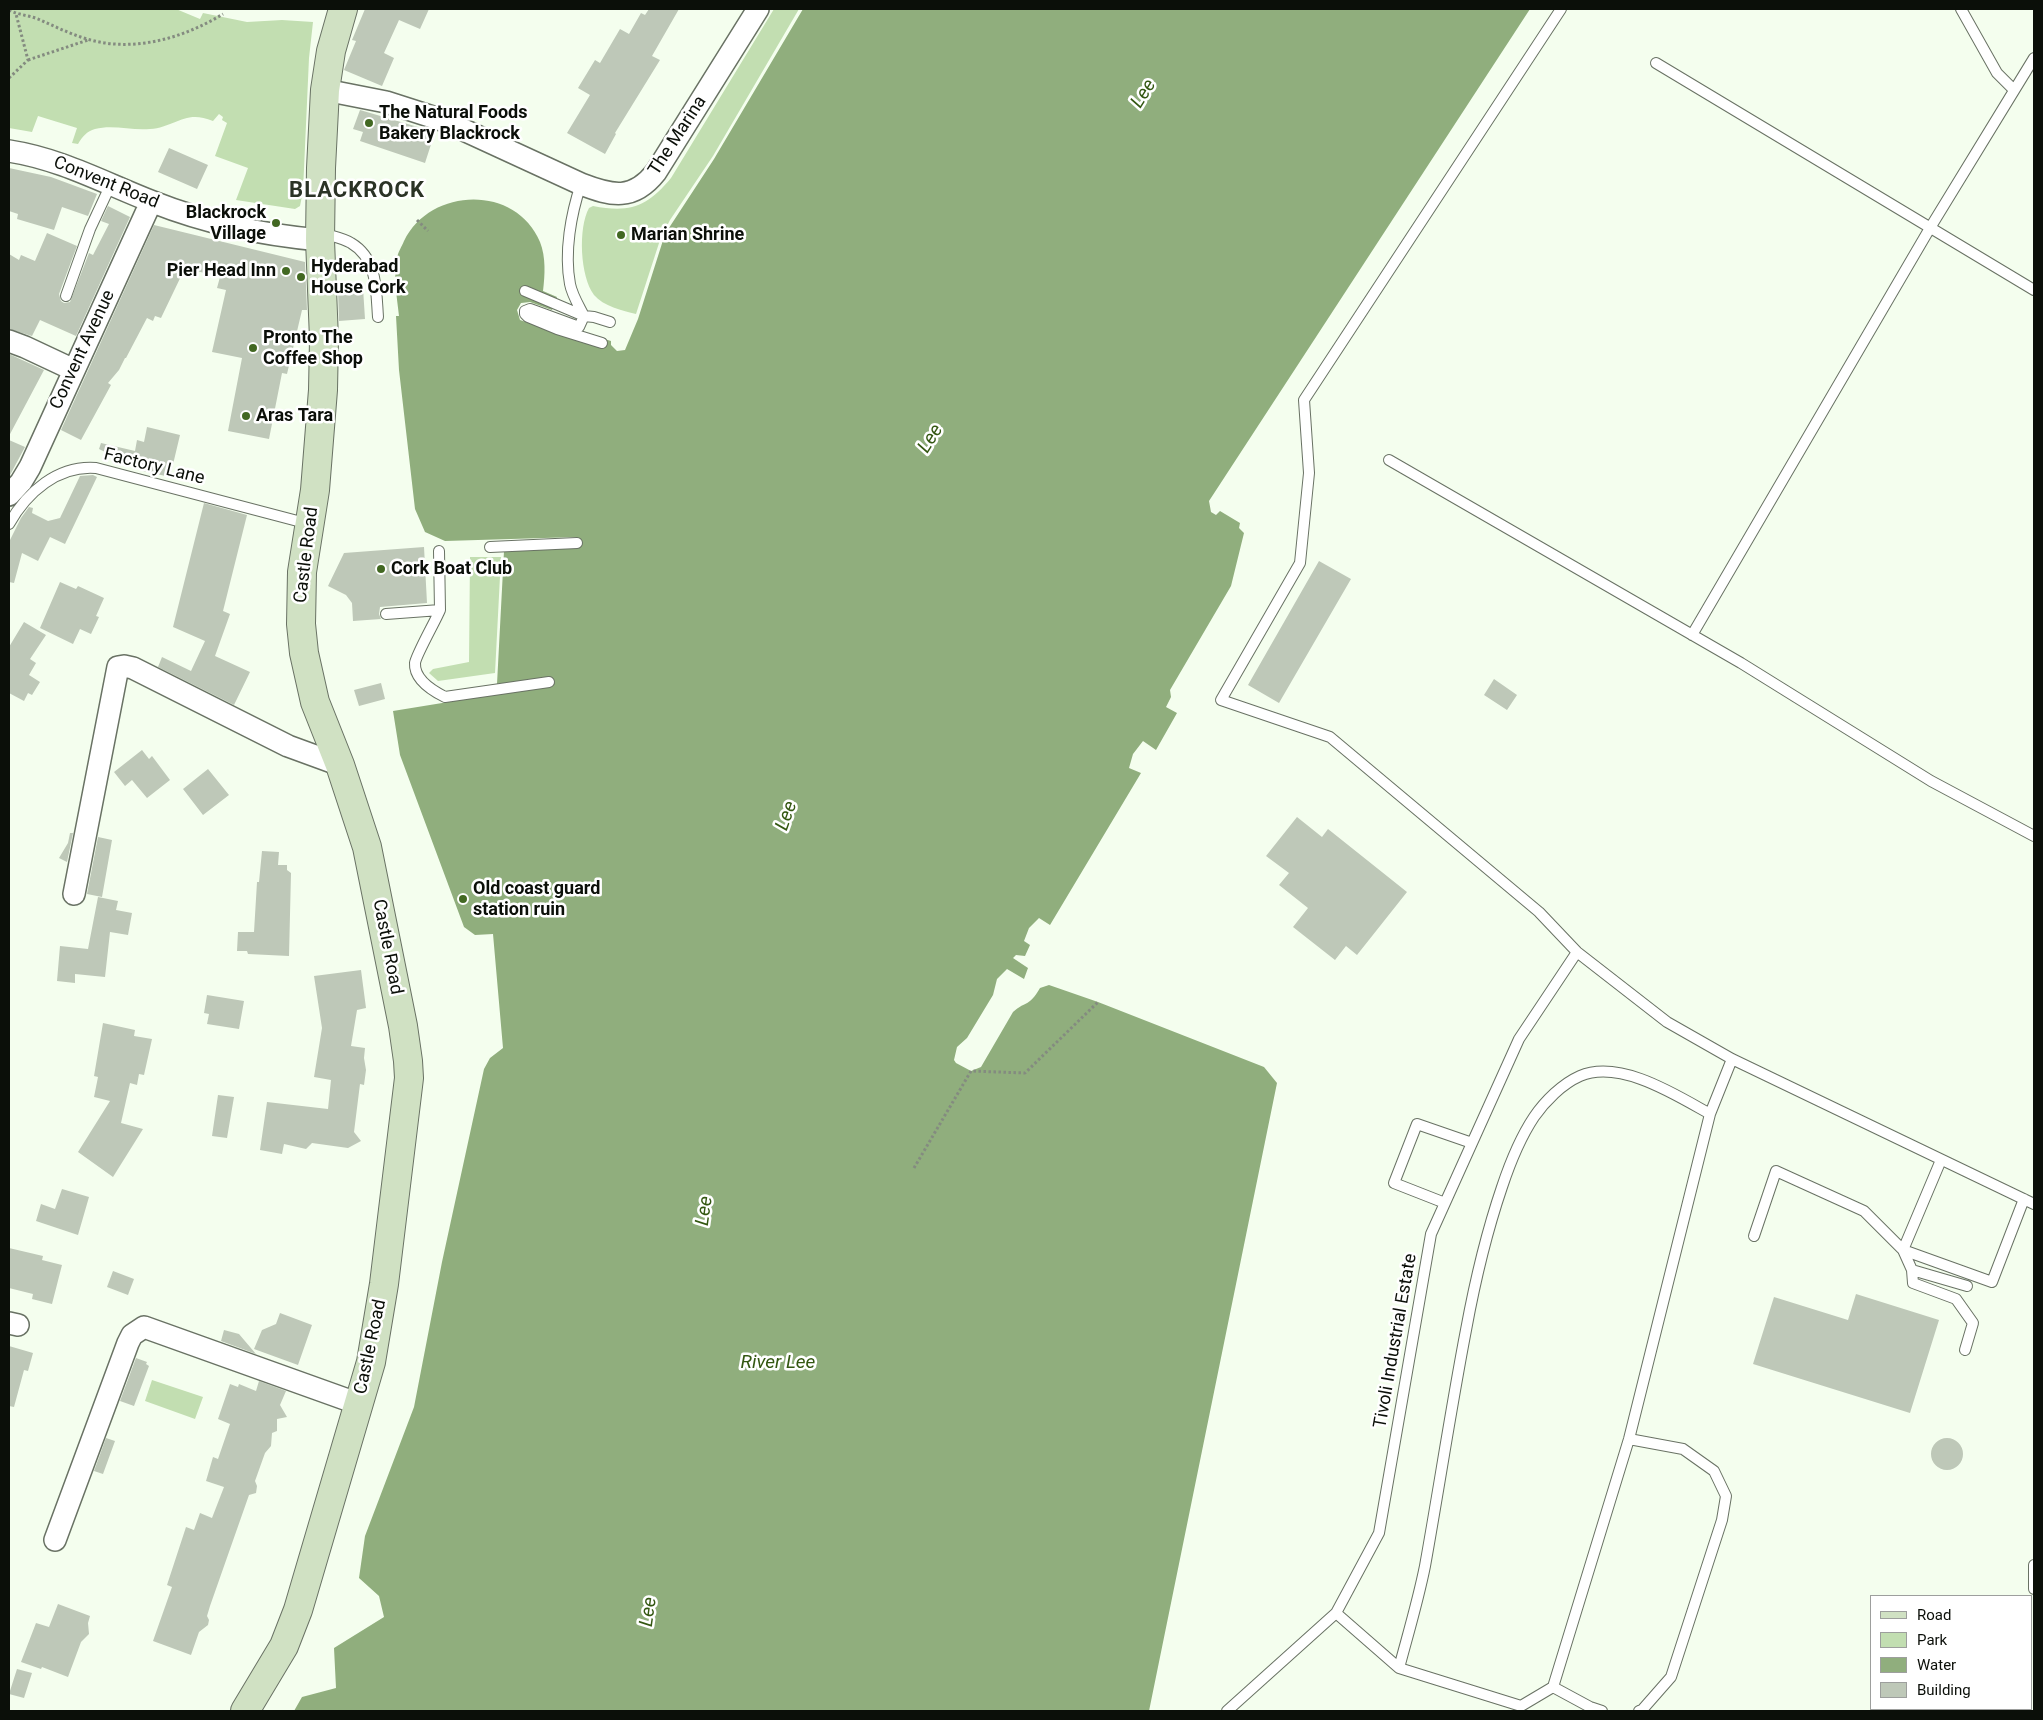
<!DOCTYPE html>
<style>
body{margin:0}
#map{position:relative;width:2043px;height:1720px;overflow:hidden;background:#f4feee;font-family:Roboto,sans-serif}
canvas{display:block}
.frame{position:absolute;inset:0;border:10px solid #0b0f09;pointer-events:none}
.legend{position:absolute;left:1870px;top:1595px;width:162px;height:115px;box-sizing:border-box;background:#fff;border:1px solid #9d9f9d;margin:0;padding:6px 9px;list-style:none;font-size:15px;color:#0b0f09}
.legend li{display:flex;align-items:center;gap:10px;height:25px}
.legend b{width:25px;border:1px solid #9d9f9d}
</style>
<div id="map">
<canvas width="2043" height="1720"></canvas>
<div class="frame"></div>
<ul class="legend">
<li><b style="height:6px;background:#d0e1c3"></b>Road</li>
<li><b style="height:14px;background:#c2deb1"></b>Park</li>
<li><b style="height:14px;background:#90ae7d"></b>Water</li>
<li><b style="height:14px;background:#bec8b8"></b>Building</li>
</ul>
</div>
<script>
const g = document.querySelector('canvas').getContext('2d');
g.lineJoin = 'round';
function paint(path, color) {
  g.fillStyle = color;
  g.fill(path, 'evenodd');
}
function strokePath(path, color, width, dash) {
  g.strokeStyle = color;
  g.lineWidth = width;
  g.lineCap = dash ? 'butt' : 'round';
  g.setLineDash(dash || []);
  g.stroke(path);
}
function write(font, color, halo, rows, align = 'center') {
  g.font = font + ' Roboto,sans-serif';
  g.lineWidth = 5;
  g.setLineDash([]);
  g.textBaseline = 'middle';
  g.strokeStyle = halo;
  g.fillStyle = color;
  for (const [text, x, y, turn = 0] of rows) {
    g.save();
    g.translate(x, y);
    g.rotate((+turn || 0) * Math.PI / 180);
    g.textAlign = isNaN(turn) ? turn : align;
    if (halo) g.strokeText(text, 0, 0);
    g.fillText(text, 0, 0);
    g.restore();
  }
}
paint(new Path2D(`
 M9 9H176L200 19 203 13 247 22 282 20 313 22 309 58 303 191 300 206 295 209 236 200 248 168 215 156 227 123 222 120 223 117 219 114 213 121C185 109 176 127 150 129 132 131 113 124 95 129 87 131 82 137 78 144L72 143 77 128 38 116 32 132 9 128Z
 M774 9H799L713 156 670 220 660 240 636 314C623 311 603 306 594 295 580 276 578 228 589 208L593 206C630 213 647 207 671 178Z
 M470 557H501L495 673 438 681 429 673 433 669 469 662Z
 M152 1380 203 1397 195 1419 145 1401Z`), '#c2deb1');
paint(new Path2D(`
 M803 9H1530L1209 501 1211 512 1216 515 1220 511 1240 523 1239 528 1244 533 1231 586 1170 690 1171 697 1166 707 1177 713 1156 750 1143 741 1133 754 1129 768 1141 773 1050 925 1039 918 1029 928 1024 941 1030 945 1025 956 1016 955 1013 958 1028 968 1024 979 1007 969 997 979 993 995 967 1038 957 1047 954 1060 956 1063 971 1071 981 1067 1013 1012C1027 1000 1029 1007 1040 988L1049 985 1098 1002 1264 1067 1277 1083 1149 1711H294L302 1697 336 1688 334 1648 384 1617 379 1596 359 1578 365 1536 414 1407 442 1262 484 1069 490 1058 503 1048 493 934 475 935 464 927 400 755 393 711 479 697 550 678 497 684 504 551 577 548V537L445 541 425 532 415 509 399 370 396 316H399C397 297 393 277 397 258 398 252 402 246 404 241 430 187 516 184 540 242 546 257 545 275 543 291L557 297 552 310 530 302 521 303 517 310 520 320 555 332 558 325 611 341V345L617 351 625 350 638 319 665 234 714 159Z`), '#90ae7d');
paint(new Path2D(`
 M365 9H429L420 29 399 20 384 53 394 58 382 86 344 70 356 41 352 40Z
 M649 9H679L652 56 660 60 615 133 616 134 605 154 567 133 590 95 578 88 595 60 600 63 620 29 629 34 641 13 645 15Z
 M360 110 435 132 425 163 360 141 363 132 353 129Z
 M169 148 208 165 197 189 158 172Z
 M9 168 51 177 97 194 88 216 62 207 54 230 17 219 18 214 9 211Z
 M108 206 130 217 76 336 40 320 32 336 9 329V254L19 260 21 255 35 261 47 233 77 246 59 294 61 301 64 303 70 302 89 253 93 255 109 224 101 221Z
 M154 225 305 262 307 310H302L287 374 282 373 269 439 228 431 242 358 212 352 226 290 217 288 220 277 185 268 161 318 155 316 153 321 147 318 126 358H125L119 370 108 383 111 385 81 440 61 430Z
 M363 288 365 319 339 321 338 290Z
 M9 354 44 370 9 436Z
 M147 427 180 435 170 477 143 471 99 449 101 443 135 451 137 440 144 442Z
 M9 440 25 447 9 477Z
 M93 475 97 477 65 544 50 537 38 561 22 553 14 583 9 582V542L21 518 29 507 33 508 32 513 48 521 60 518 80 476Z
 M204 503 247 515 223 611 230 614 215 656 250 672 234 705 158 667 162 657 191 671 205 641 173 627Z
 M424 547 427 603 380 607 379 614 381 619 353 621 352 603 346 595 328 586 344 553Z
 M1319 561 1351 579 1279 703 1248 685Z
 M60 582 76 589 78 586 104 598 96 616 99 617 91 634 80 629 73 644 40 628Z
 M24 622 46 635 30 659 36 663 29 675 40 682 32 695 28 693 24 701 9 693V647Z
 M1494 679 1517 695 1507 710 1484 695Z
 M381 683 385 699 359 706 354 690Z
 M142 750 149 759 152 756 170 780 147 798 132 780 125 786 114 772Z
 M208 769 229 795 203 815 183 789Z
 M1297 817 1322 837 1328 829 1407 892 1357 955 1346 946 1335 960 1293 927 1308 908 1279 885 1289 873 1266 856Z
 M70 833H73L67 862 59 858 68 843Z
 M98 837 112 840 102 897 87 894Z
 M262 851 279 852 278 865H287V870L291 873 289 956 248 954 247 951H237L238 932H254L257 882H259Z
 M98 897 118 901 116 910 132 913 128 935 110 932 105 977 75 974V983L57 981 60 946 88 949Z
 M361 970 366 1008 357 1010 351 1046 365 1048 364 1058 366 1070 364 1085 360 1084 354 1132 361 1141 348 1148 312 1143 306 1149 284 1144 282 1154 260 1150 267 1102 328 1109 331 1080 314 1077 322 1028 314 976Z
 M207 995 244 1001 239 1029 207 1024 209 1014 204 1013Z
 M103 1023 135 1030 134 1036 152 1039 144 1075 139 1074 137 1085 130 1083 121 1123 143 1129 113 1177 78 1152 110 1101 94 1097 98 1077 94 1076Z
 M218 1095 234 1097 227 1138 212 1136Z
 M62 1189 89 1197 78 1235 36 1221 41 1204 55 1209Z
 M9 1248 43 1256 42 1260 62 1265 52 1304 32 1299 33 1294 9 1288Z
 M113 1271 134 1279 128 1295 107 1287Z
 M1856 1294 1939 1320 1910 1413 1753 1364 1774 1297 1848 1320Z
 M280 1313 312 1325 298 1365 254 1349 262 1330 276 1324Z
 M224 1330 239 1334 256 1354 221 1341Z
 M9 1346 33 1353 28 1371 24 1370 14 1407 9 1406Z
 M136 1358 147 1362 146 1364 149 1366 134 1406 120 1401Z
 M259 1381 286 1391 280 1405 287 1417 277 1419V1431L272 1433 271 1446 265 1453 255 1481 257 1486 256 1493 249 1495 210 1606 207 1616 209 1620 208 1625 199 1632 191 1655 153 1641 172 1587 167 1585 186 1527 194 1530 200 1513 212 1518 224 1487 206 1481 213 1457 218 1459 230 1424 218 1419 230 1384 238 1387 239 1384 256 1391Z
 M1931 1454a16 16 0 1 1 32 0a16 16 0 1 1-32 0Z
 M106 1438 115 1441 103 1474 94 1471Z
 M58 1604 90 1616 88 1623 89 1634 81 1642 68 1677 42 1667 41 1669 21 1662 36 1623 49 1627Z
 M17 1669 32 1673 24 1698 9 1694Z`), '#bec8b8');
const service = new Path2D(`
 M1561 9 1304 400 1309 473 1300 563 1221 700 1330 737 1539 912 1577 952 1667 1022 1732 1059 2034 1204
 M1961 9 1997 73 2014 90
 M1656 63 2034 290
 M581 184C571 214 564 252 570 284 572 295 579 306 584 316L594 317 610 322
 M322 233C331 236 343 238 351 243 378 259 376 291 378 317
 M525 291 584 316 579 327 530 309 525 311V314L528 317 557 329 602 343
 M66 296 90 229 111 184
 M1389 460 1741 663 1931 781 2034 836
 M9 524C27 492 58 465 96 468L309 524
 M490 547 577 543
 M440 610C436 620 416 655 415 663 414 679 433 691 445 697L549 682
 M386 614 440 610 439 551
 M1692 635 1930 228 2034 58
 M1941 1160 1903 1250 1992 1282 2024 1199
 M1445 1203 1394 1183 1417 1124 1472 1143
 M1754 1236 1776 1171 1864 1211 1903 1250 1912 1270 1913 1283 1956 1299 1973 1323 1965 1350
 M1912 1270 1967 1286
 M1629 1439 1683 1449 1714 1471 1726 1496 1722 1520 1671 1677 1642 1710 1639 1711
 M2034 1565V1589
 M1336 1613 1399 1668 1521 1706 1553 1687 1629 1439 1710 1114 1732 1059
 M1399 1668C1408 1634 1418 1601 1425 1566 1439 1488 1451 1408 1466 1330 1475 1281 1486 1234 1502 1187 1510 1163 1520 1138 1534 1117 1545 1101 1562 1084 1580 1076 1620 1059 1676 1095 1710 1114
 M1553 1687 1590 1707 1602 1711
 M1227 1711 1336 1613 1379 1533 1431 1234 1519 1039 1577 952`);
const minor = new Path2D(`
 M325 90 386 102 442 120 581 184C612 196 633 201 656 172L758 9
 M9 151C61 159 104 183 153 202 206 223 264 235 320 240
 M9 341 25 347 74 370
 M9 495 21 482 30 467 151 202
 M74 894 118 667 124 666 133 668 288 746 340 765
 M9 1323 18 1325
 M55 1540 128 1343 132 1335 144 1327 359 1404`);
const secondary = new Path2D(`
 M245 1711 284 1646 298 1610 371 1362 384 1284 409 1078 408 1061 403 1026 367 847 340 765 315 702 304 653 301 624 302 572 315 490 323 390 324 339 320 240 321 168 325 90 331 51 343 9`);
strokePath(service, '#697264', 12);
strokePath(minor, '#697264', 24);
strokePath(secondary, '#697264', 30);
strokePath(new Path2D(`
 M9 10C18 15 28 15 38 19 54 26 70 34 87 39 133 53 184 38 223 14
 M28 60 88 40
 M9 78 28 60 16 14
 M417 220 428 231
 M914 1168 971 1071 1025 1073 1098 1002`), '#848b80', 3, [2.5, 2.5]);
strokePath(service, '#fff', 10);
strokePath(minor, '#fff', 21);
strokePath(secondary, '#d0e1c3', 28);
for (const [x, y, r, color] of [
 [369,123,5,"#426822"],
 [276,223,5,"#426822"],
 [621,235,5,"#426822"],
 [286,271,5,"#426822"],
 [301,277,5,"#426822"],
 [253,348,5,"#426822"],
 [246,416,5,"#426822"],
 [381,569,5,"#426822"],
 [463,899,5,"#426822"]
]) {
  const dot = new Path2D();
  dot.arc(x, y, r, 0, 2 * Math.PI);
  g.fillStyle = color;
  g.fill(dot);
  strokePath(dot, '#fff', 2);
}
write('bold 18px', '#0b0f09', '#fff', [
 ["The Natural Foods",379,113],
 ["Bakery Blackrock",379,134],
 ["Blackrock",266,213,"right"],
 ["Village",266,234,"right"],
 ["Marian Shrine",631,235],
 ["Hyderabad",311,267],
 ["House Cork",311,288],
 ["Pier Head Inn",276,271,"right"],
 ["Pronto The",263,338],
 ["Coffee Shop",263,359],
 ["Aras Tara",256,416],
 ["Cork Boat Club",391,569],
 ["Old coast guard",473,889],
 ["station ruin",473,910]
], 'left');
write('18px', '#0b0f09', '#fff', [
 ["The Marina",678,136,-57],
 ["Convent Road",106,183,22],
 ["Convent Avenue",83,350,-65],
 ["Factory Lane",154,467,14],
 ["Castle Road",307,555,-83],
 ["Castle Road",387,947,79],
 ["Tivoli Industrial Estate",1396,1341,-80],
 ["Castle Road",371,1347,-78]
]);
write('italic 19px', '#335711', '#fff', [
 ["Lee",1144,94,-58],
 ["Lee",931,439,-58],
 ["Lee",787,816,-70],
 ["Lee",705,1211,-82],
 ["River Lee",778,1363],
 ["Lee",649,1612,-82]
]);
g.letterSpacing = '1px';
write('bold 22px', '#2b3326', '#fff', [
 ["BLACKROCK",357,191]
]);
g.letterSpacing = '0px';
</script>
